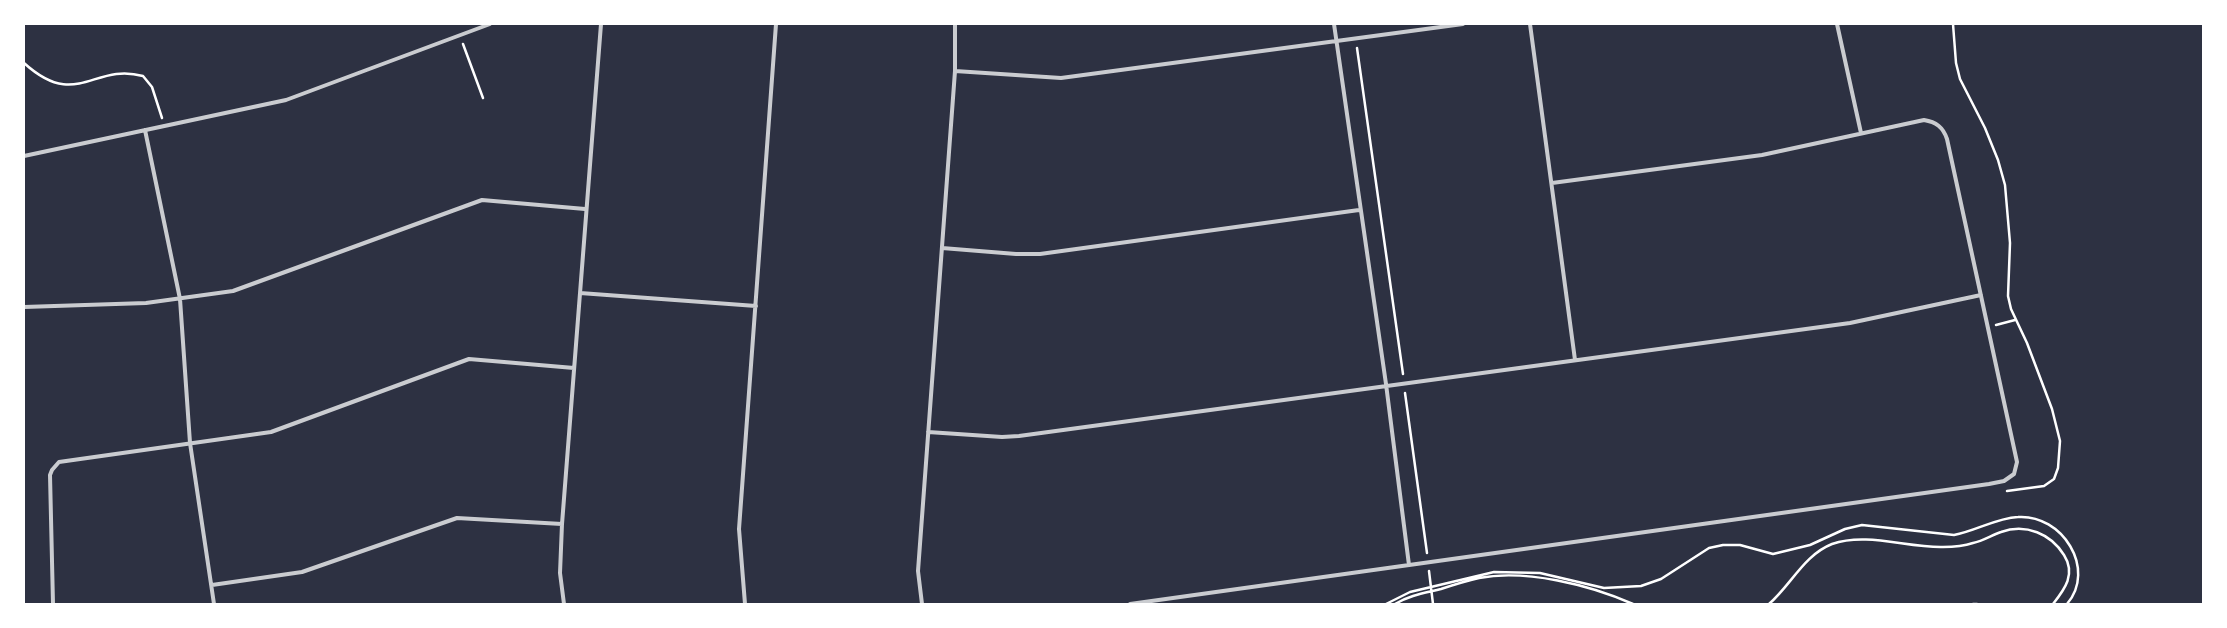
<!DOCTYPE html>
<style>
body{margin:0}
#map{position:relative;width:2227px;height:628px;overflow:hidden;background:#2d3142;font-family:"Asap Condensed",sans-serif}
canvas{display:block}
.frame{position:absolute;inset:0;border:25px solid #fff;pointer-events:none}
</style>
<div id="map">
<canvas width="2227" height="628"></canvas>
<div class="frame"></div>
</div>
<script>
const g = document.querySelector('canvas').getContext('2d');
g.lineJoin = 'round';
function strokePath(path, color, width, dash) {
  g.strokeStyle = color;
  g.lineWidth = width;
  g.lineCap = dash ? 'butt' : 'round';
  g.setLineDash(dash || []);
  g.stroke(path);
}
strokePath(new Path2D(`
 M1953 24 1956 63 1960 79 1985 128 1998 160 2005 185 2010 243 2008 296 2011 309 2027 343 2052 409 2060 441 2058 468 2054 479 2044 486 2007 491
 M463 44 483 98
 M1357 48 1403 374
 M24 63C77 111 93 62 143 76L152 87 162 118
 M1996 325 2015 320
 M1405 393 1427 553
 M1429 571 1433 604
 M1386 604 1410 592 1494 572 1540 573 1604 588 1641 586 1661 579 1709 548 1723 545H1740L1773 554 1810 545 1845 529 1862 525 1954 535C1976 531 1996 518 2018 517 2062 514 2097 569 2067 604
 M1395 604C1410 595 1425 593 1441 589 1453 585 1466 581 1479 578 1526 569 1590 585 1633 604
 M1769 604C1791 585 1804 555 1832 544 1867 532 1907 548 1943 547 1954 547 1964 546 1973 543 1983 541 1992 535 2001 532 2026 523 2051 534 2064 555 2076 574 2065 589 2053 604
 M1973 604H1977`), '#fff', 2.5);
strokePath(new Path2D(`
 M1334 24 1386 384 1409 565
 M1530 24 1575 360
 M1837 24 1861 133
 M955 71 1061 78 1463 24
 M145 130 180 299 190 443 214 604
 M24 156 286 100 490 24
 M942 248 1016 254H1040L1359 210
 M580 293 756 306
 M24 307 146 303 233 291 482 200 585 209
 M928 432 1002 437 1019 436 1850 323 1981 295
 M212 585 302 572 457 518 562 524
 M53 604 50 475 52 470 59 462 271 432 469 359 574 368
 M564 604 560 573 562 524 601 24
 M745 604 739 529 776 24
 M922 604 918 571 955 71V24
 M1130 604 1989 484 2004 481 2014 474 2017 462 1947 139C1943 127 1936 122 1924 120L1762 155 1552 183`), '#caccd0', 4);
</script>
